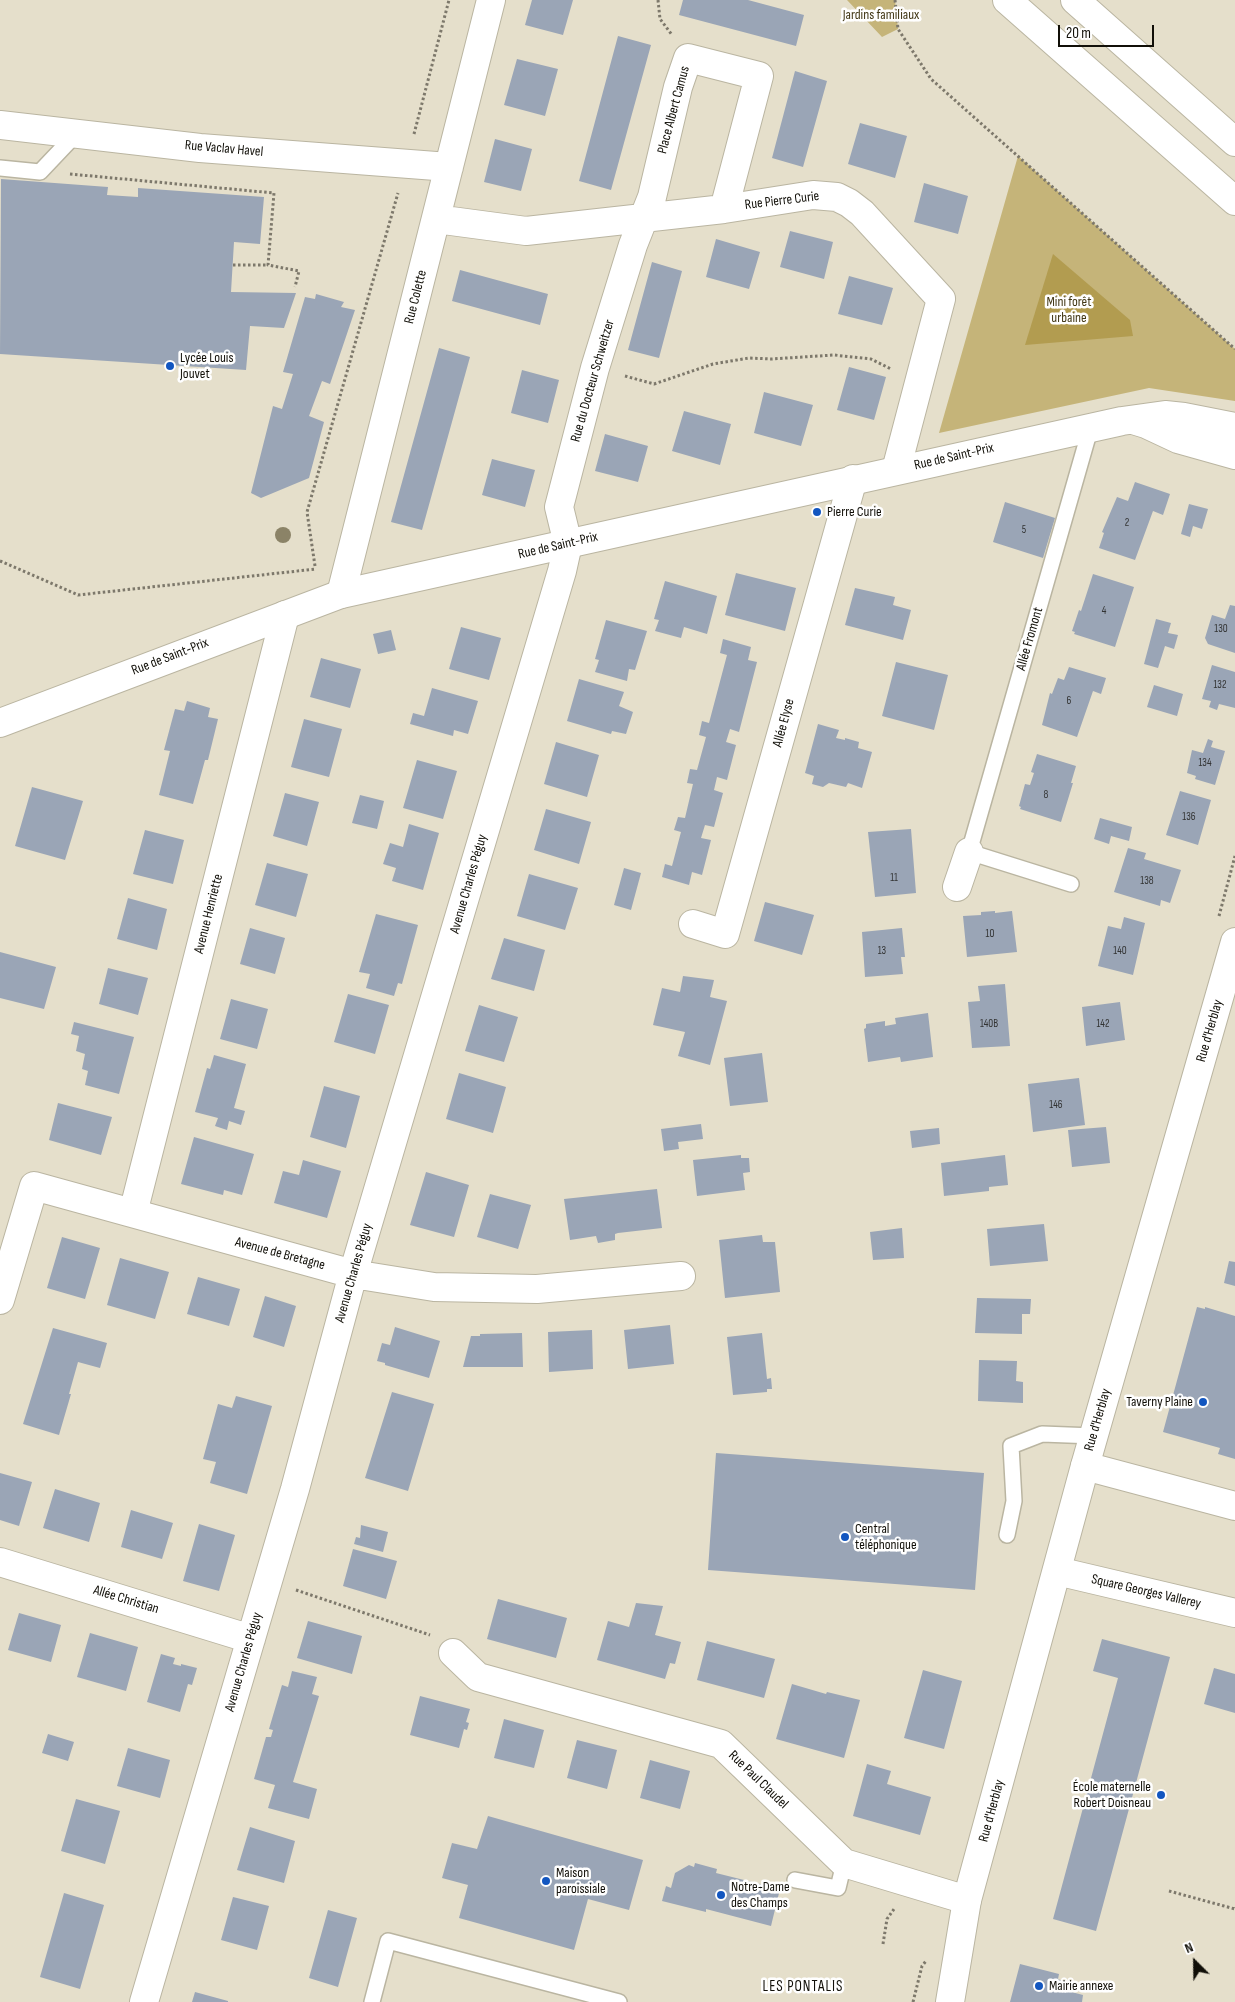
<!DOCTYPE html>
<meta charset="utf-8">
<style>
body{margin:0}
#map{position:relative;width:1235px;height:2002px;overflow:hidden;background:#e5dfcb;font-family:"Sofia Sans Condensed",sans-serif}
canvas{display:block}
.north{position:absolute;left:1170px;top:1937px;width:50px;height:50px;-webkit-text-stroke:4px #fff;paint-order:stroke;rotate:337deg;font-size:14px;font-weight:700;line-height:20px;text-align:center;color:#110f08}
.north::after{content:'';display:block;margin:auto;width:18px;height:22px;background:#110f08;clip-path:polygon(50% 0,100% 100%,50% 72%,0 100%)}
.scale{position:absolute;left:1058px;top:25px;width:96px;height:22px;box-sizing:border-box;border:2px solid #110f08;border-top:0;padding-left:6px;font-size:15px;line-height:18px;white-space:nowrap;color:#110f08;-webkit-text-stroke:4px #fff;paint-order:stroke}
</style>
<div id="map">
<canvas width="1235" height="2002"></canvas>
<div class="north">N</div>
<div class="scale">20 m</div>
</div>
<script>
const g = document.querySelector('canvas').getContext('2d');
g.lineJoin = 'round';
function paint(path, color) {
  g.fillStyle = color;
  g.fill(path, 'evenodd');
}
function strokePath(path, color, width, dash) {
  g.strokeStyle = color;
  g.lineWidth = width;
  g.lineCap = dash ? 'butt' : 'round';
  g.setLineDash(dash || []);
  g.stroke(path);
}
function write(font, color, halo, rows, align = 'center') {
  g.font = font + ' "Sofia Sans Condensed",sans-serif';
  g.lineWidth = 5;
  g.setLineDash([]);
  g.textBaseline = 'middle';
  g.strokeStyle = halo;
  g.fillStyle = color;
  for (const [text, x, y, turn = 0] of rows) {
    g.save();
    g.translate(x, y);
    g.rotate((+turn || 0) * Math.PI / 180);
    g.textAlign = isNaN(turn) ? turn : align;
    if (halo) g.strokeText(text, 0, 0);
    g.fillText(text, 0, 0);
    g.restore();
  }
}
paint(new Path2D(`
 M847 0H895L898 29 882 37Z
 M1018 156 1235 349V401L1149 388 939 433Z`), '#c5b479');
paint(new Path2D(`
 M1053 254 1130 320 1133 336 1025 345Z`), '#b29c50');
paint(new Path2D(`
 M532 0H573L563 35 525 25Z
 M683 0H748L804 15 796 46 679 15Z
 M618 36 651 45 611 190 579 181Z
 M517 59 558 69 545 116 504 105Z
 M795 71 827 81 803 167 772 158Z
 M860 123 907 136 895 178 848 164Z
 M495 139 532 149 521 191 484 182Z
 M1 179 108 187 107 195 138 197V188L264 197 260 244 234 242 231 292 296 293 284 328 250 326 246 370 0 354Z
 M924 183 968 196 958 234 914 222Z
 M790 231 833 242 824 279 780 267Z
 M716 239 760 252 749 289 706 277Z
 M652 262 682 271 659 358 628 350Z
 M460 270 548 294 540 325 452 301Z
 M849 276 893 288 882 325 838 314Z
 M316 294 344 302 341 307 355 310 330 384 322 381 309 416 324 422 309 478 261 498 251 493 273 406 282 409 293 374 283 372 305 297 315 299Z
 M439 348 470 357 422 530 391 522Z
 M849 367 886 377 874 420 837 410Z
 M522 370 559 380 548 423 511 413Z
 M764 392 813 405 801 446 754 433Z
 M684 411 731 424 720 465 672 451Z
 M605 434 648 446 638 482 595 471Z
 M492 459 535 470 525 507 482 495Z
 M1135 482 1170 494 1163 515 1153 511 1135 560 1099 548 1104 533 1102 532 1117 497 1128 501Z
 M1005 502 1055 518 1043 558 993 542Z
 M1189 504 1208 509 1202 529 1193 526 1190 537 1181 534Z
 M736 573 796 588 785 631 725 615Z
 M1093 574 1134 587 1115 647 1074 634 1075 632 1072 631 1079 610 1081 611Z
 M665 581 717 596 707 634 684 627 681 638 655 631 659 620 654 619Z
 M855 588 895 597 893 605 911 610 903 640 845 625Z
 M1230 605 1235 606V653L1208 644 1205 638 1212 615 1225 619Z
 M1156 619 1171 623 1168 633 1178 635 1174 649 1165 646 1158 668 1144 664Z
 M606 620 647 631 635 670 629 669 627 681 595 672 599 660 595 659Z
 M461 627 501 638 489 680 449 669Z
 M391 630 396 650 378 654 373 634Z
 M723 639 751 647 748 660 757 662 739 732 730 729 726 742 736 745 727 780 717 777 714 790 723 793 714 827 705 825 701 838 711 840 702 875 692 872 689 885 662 877 665 864 672 866 681 832 674 830 678 817 685 818 693 784 687 783 690 769 697 770 706 737 699 735 702 721 709 723 727 655 720 653Z
 M321 658 361 669 350 708 310 697Z
 M896 662 948 675 934 730 882 716Z
 M1212 665 1235 672V708L1219 704 1217 710 1209 707 1211 701 1202 699Z
 M1069 667 1106 678 1101 694 1093 691 1077 737 1042 725 1050 693 1052 694 1058 678 1064 680Z
 M579 679 624 692 619 706 633 712 626 734 612 731 611 734 567 721Z
 M1154 685 1183 694 1177 716 1147 707Z
 M432 688 478 701 468 734 454 730 453 736 410 724 413 713 424 716Z
 M187 701 210 708 208 717 218 719 208 760H205L193 804 159 795 170 751 164 750 175 709 184 711Z
 M304 719 342 729 329 777 291 767Z
 M818 724 839 730 836 738 845 740V738L859 742 858 748 872 752 862 788 848 783 846 787 829 783 823 787 812 784 814 776 805 773Z
 M1208 739 1213 741 1211 747 1225 751 1215 785 1195 779 1196 776 1187 773 1192 750 1203 753Z
 M556 742 599 755 587 797 544 784Z
 M1037 754 1076 766 1071 783H1073L1061 822 1020 809 1021 807 1019 806 1025 784 1030 785 1034 773 1031 772Z
 M417 760 457 771 443 819 403 808Z
 M32 787 83 801 65 860 15 846Z
 M1180 791 1211 800 1198 845 1166 835Z
 M285 793 319 802 307 846 273 836Z
 M360 795 384 801 377 829 352 823Z
 M546 809 591 822 579 864 534 850Z
 M1100 818 1132 827 1129 841 1111 836 1109 844 1094 839Z
 M409 824 439 833 423 890 392 881 396 868 383 864 390 843 403 847Z
 M911 829 916 893 875 897 868 832Z
 M145 830 184 840 173 884 133 874Z
 M1128 848 1146 853 1144 859 1181 870 1170 903 1161 900 1160 906 1114 892Z
 M267 863 308 874 296 917 255 905Z
 M624 868 641 873 631 910 614 905Z
 M529 874 578 888 565 930 517 916Z
 M128 898 167 909 157 950 117 939Z
 M765 902 814 915 802 955 754 941Z
 M995 911V913L1012 911 1017 952 967 957 963 916 981 915V912Z
 M376 914 418 925 402 984 398 983 394 996 366 988 370 974 359 972Z
 M1124 917 1145 923 1133 975 1098 966 1108 926 1121 929Z
 M250 928 285 938 275 974 240 964Z
 M902 928 905 957H901L903 974 865 977 862 932Z
 M504 938 545 950 534 991 491 979Z
 M0 952 56 967 44 1009 0 998Z
 M108 968 148 978 138 1015 99 1004Z
 M683 976 714 980 710 997 727 1001 710 1065 678 1056 685 1032 653 1025 662 988 680 992Z
 M1005 984 1010 1046 972 1048 968 1002 980 1001 978 986Z
 M348 994 389 1005 375 1054 334 1042Z
 M231 999 268 1009 257 1049 220 1039Z
 M1120 1002 1125 1040 1086 1046 1082 1007Z
 M479 1005 518 1017 504 1062 465 1051Z
 M928 1013 933 1057 901 1062 900 1057 868 1062 864 1029 866 1028V1024L885 1021V1026L896 1024 895 1018Z
 M74 1022 134 1037 119 1094 85 1085 88 1071 82 1069 85 1054 76 1051 79 1036 71 1034Z
 M762 1053 768 1102 730 1106 724 1058Z
 M214 1055 246 1064 234 1108 245 1111 241 1125 229 1121 227 1130 215 1126 218 1118 195 1112 207 1068 210 1069Z
 M459 1073 506 1087 493 1133 446 1119Z
 M1079 1078 1085 1125 1033 1132 1028 1084Z
 M324 1086 360 1096 346 1148 310 1137Z
 M58 1103 112 1117 101 1155 49 1140Z
 M701 1124 703 1139 678 1142 679 1149 664 1151 661 1129Z
 M1106 1127 1110 1163 1072 1167 1068 1130Z
 M939 1128 940 1144 912 1148 910 1131Z
 M194 1137 254 1154 242 1195 224 1190 223 1195 181 1184Z
 M741 1155V1158H749L750 1172 743 1173 745 1190 697 1196 693 1160Z
 M1005 1155 1008 1185 989 1187V1191L944 1196 941 1163Z
 M303 1160 341 1171 327 1218 274 1203 283 1171 299 1175Z
 M426 1172 469 1185 454 1237 410 1225Z
 M657 1189 662 1228 618 1233 615 1234V1240L598 1243 596 1236 570 1240 564 1199Z
 M490 1194 531 1205 518 1249 477 1237Z
 M1044 1224 1048 1261 990 1266 987 1229Z
 M902 1228 904 1258 873 1260 870 1232Z
 M762 1235 763 1242H775L780 1292 725 1298 719 1240Z
 M62 1237 100 1248 85 1299 47 1288Z
 M120 1258 169 1272 155 1319 107 1305Z
 M1229 1261 1235 1262V1286L1224 1283Z
 M198 1277 240 1289 229 1326 187 1314Z
 M265 1296 296 1306 284 1347 253 1337Z
 M977 1298 1031 1299 1030 1314H1022V1334L975 1333Z
 M1197 1307 1205 1309V1307L1235 1316V1459L1218 1454 1220 1448 1163 1432Z
 M670 1325 674 1364 628 1369 624 1330Z
 M395 1327 440 1341 429 1378 385 1365V1363L377 1361 382 1343 390 1345Z
 M53 1328 107 1343 100 1368 78 1362 69 1394H71L59 1435 23 1424Z
 M592 1330 593 1369 549 1372 548 1332Z
 M522 1333 523 1367H463L471 1336H480V1334Z
 M762 1333 767 1379 771 1378 772 1389H767V1392L733 1395 727 1337Z
 M979 1360 1017 1361 1016 1381 1023 1382V1403L978 1401Z
 M392 1392 434 1404 408 1491 365 1478Z
 M236 1396 272 1406 247 1494 210 1483 216 1462 203 1459 218 1404 232 1408Z
 M716 1453 984 1473 975 1590 708 1570Z
 M0 1473 32 1482 19 1526 0 1520Z
 M55 1489 100 1503 89 1542 43 1528Z
 M131 1510 173 1523 162 1559 121 1547Z
 M199 1524 235 1535 219 1591 183 1581Z
 M361 1525 388 1532 383 1552 354 1544 356 1537 360 1538Z
 M353 1549 397 1561 386 1599 343 1586Z
 M498 1599 567 1618 556 1658 487 1639Z
 M636 1603 663 1606 655 1635 681 1642 675 1664 670 1663 665 1679 597 1660 608 1621 629 1627Z
 M19 1613 61 1625 51 1662 8 1650Z
 M308 1621 362 1636 352 1674 297 1658Z
 M90 1633 138 1647 126 1691 77 1677Z
 M1102 1639 1170 1657 1096 1931 1053 1919 1118 1678 1093 1671Z
 M707 1641 775 1659 764 1698 697 1680Z
 M161 1654 175 1658 173 1664 181 1666V1664L197 1668 192 1685 188 1684 180 1712 147 1702Z
 M1214 1668 1235 1674V1713L1204 1704Z
 M923 1670 962 1681 944 1749 904 1738Z
 M292 1671 317 1677 312 1694 319 1696 293 1782 317 1789 309 1819 268 1808 275 1785 254 1779 266 1737H271L273 1730 269 1729 282 1685 288 1687Z
 M792 1684 826 1694 827 1692 860 1700 844 1758 776 1739Z
 M420 1696 470 1709 466 1722 469 1723 467 1730 464 1729 459 1748 410 1735Z
 M504 1719 544 1730 534 1768 494 1758Z
 M48 1734 74 1742 68 1761 42 1753Z
 M577 1740 617 1750 607 1789 567 1778Z
 M128 1748 170 1760 160 1798 117 1786Z
 M650 1760 690 1771 680 1809 640 1798Z
 M867 1764 891 1771 887 1784 931 1797 920 1835 853 1816Z
 M76 1799 120 1811 105 1864 61 1851Z
 M488 1816 643 1860 629 1910 588 1899 574 1950 459 1918 468 1885 442 1878 452 1843 477 1849Z
 M250 1827 295 1841 284 1883 237 1870Z
 M695 1863 717 1869 716 1873 780 1889 771 1926 706 1909V1912L662 1901 666 1886 671 1888 675 1873 689 1865 694 1867Z
 M64 1893 104 1905 80 1989 40 1977Z
 M233 1897 269 1906 257 1950 221 1940Z
 M328 1910 357 1918 338 1987 309 1978Z
 M1020 1964 1059 1974 1058 1979 1065 1982 1064 1990 1083 1995 1082 2002H1010Z
 M195 1992 228 2001V2002H192Z`), '#9aa5b6');
const service = new Path2D(`
 M0 168 40 172 76 134
 M1071 884 969 852 1091 426
 M1007 1535 1014 1501 1011 1446 1042 1434 1094 1436
 M795 1880 838 1888 844 1863
 M372 2002 388 1941 619 2002`);
const minor = new Path2D(`
 M0 125 200 148 449 167
 M436 219 526 231 724 209 813 195 837 197 849 203 862 213 941 299 896 470
 M341 594 491 0
 M957 887 969 852
 M693 924 725 934 853 479
 M133 1213 285 615
 M0 1300 34 1186 353 1274 434 1287 537 1289 681 1276
 M1085 1466 1235 1506
 M0 1562 251 1639
 M1057 1571 1235 1613
 M453 1653 478 1677 721 1744 844 1863 967 1900
 M144 2002 295 1489 353 1274 562 571 568 544 559 507 595 368 633 245 652 197 678 87 688 58 759 76 724 209`);
const tertiary = new Path2D(`
 M1133 420 1146 424 1178 439 1235 455
 M0 723 341 594 1122 421 1165 415 1184 417 1235 427`);
const secondary = new Path2D(`
 M950 2002 967 1900 1085 1466 1235 942`);
const motorway = new Path2D(`
 M1007 0 1235 201
 M1075 0 1235 142`);
strokePath(service, '#bab5a1', 18);
strokePath(minor, '#bab5a1', 30);
strokePath(tertiary, '#bab5a1', 30);
strokePath(secondary, '#bab5a1', 30);
strokePath(motorway, '#bab5a1', 30);
strokePath(new Path2D(`
 M658 0 660 19 672 35
 M895 0 898 29 931 79 1235 349
 M414 134 449 0
 M70 174 274 193 268 265 299 271 295 287
 M233 265H268
 M625 376 654 384 713 364 749 358 771 359 834 355 871 359 891 369
 M0 561 78 595 316 569
 M315 566 307 512 398 193
 M1219 916 1235 856
 M296 1590 430 1635
 M1169 1891 1235 1909V1907
 M883 1944 887 1919 894 1909
 M913 2002 922 1966 926 1961`), '#7d786b', 3, [2.5, 2.5]);
strokePath(service, '#fff', 15);
strokePath(minor, '#fff', 28);
strokePath(tertiary, '#fff', 28);
strokePath(secondary, '#fff', 28);
strokePath(motorway, '#fff', 28);
g.fillStyle = '#8b8367';
for (const [x, y] of [
 [283,535]
]) {
  g.beginPath();
  g.arc(x, y, 8, 0, 2 * Math.PI);
  g.fill();
}
for (const [x, y, r, color] of [
 [170,366,5,"#1256c0"],
 [817,512,5,"#1256c0"],
 [1203,1402,5,"#1256c0"],
 [845,1537,5,"#1256c0"],
 [1161,1795,5,"#1256c0"],
 [546,1881,5,"#1256c0"],
 [721,1895,5,"#1256c0"],
 [1039,1986,5,"#1256c0"]
]) {
  const dot = new Path2D();
  dot.arc(x, y, r, 0, 2 * Math.PI);
  g.fillStyle = color;
  g.fill(dot);
  strokePath(dot, '#fff', 2);
}
write('11px', '#333434', null, [
 ["2",1127,523],
 ["5",1024,530],
 ["4",1104,611],
 ["130",1221,629],
 ["132",1220,685],
 ["6",1069,701],
 ["134",1205,763],
 ["8",1046,795],
 ["136",1189,817],
 ["11",894,878],
 ["138",1147,881],
 ["10",990,934],
 ["13",882,951],
 ["140",1120,951],
 ["140B",989,1024],
 ["142",1103,1024],
 ["146",1056,1105]
]);
write('14px', '#413715', '#fff', [
 ["Jardins familiaux",881,15],
 ["Mini forêt",1069,302],
 ["urbaine",1069,318]
]);
write('14px', '#110f08', '#fff', [
 ["Place Albert Camus",674,110,-75],
 ["Rue Vaclav Havel",224,149,5],
 ["Rue Pierre Curie",782,201,-7],
 ["Rue Colette",416,297,-76],
 ["Rue du Docteur Schweitzer",593,381,-74],
 ["Rue de Saint-Prix",954,457,-13],
 ["Rue de Saint-Prix",558,546,-13],
 ["Allée Fromont",1030,639,-74],
 ["Rue de Saint-Prix",170,657,-21],
 ["Allée Elyse",784,723,-75],
 ["Avenue Charles Péguy",469,884,-74],
 ["Avenue Henriette",209,914,-76],
 ["Rue d'Herblay",1210,1031,-74],
 ["Avenue de Bretagne",280,1254,15],
 ["Avenue Charles Péguy",354,1273,-74],
 ["Rue d'Herblay",1098,1420,-74],
 ["Square Georges Vallerey",1146,1592,13],
 ["Allée Christian",126,1600,17],
 ["Avenue Charles Péguy",244,1662,-74],
 ["Rue Paul Claudel",758,1780,44],
 ["Rue d'Herblay",992,1811,-75]
]);
write('14px', '#110f08', '#fff', [
 ["Lycée Louis",180,358],
 ["Jouvet",180,374],
 ["Pierre Curie",827,512],
 ["Taverny Plaine",1193,1402,"right"],
 ["Central",855,1529],
 ["téléphonique",855,1545],
 ["École maternelle",1151,1787,"right"],
 ["Robert Doisneau",1151,1803,"right"],
 ["Maison",556,1873],
 ["paroissiale",556,1889],
 ["Notre-Dame",731,1887],
 ["des Champs",731,1903],
 ["Mairie annexe",1049,1986]
], 'left');
g.letterSpacing = '1px';
write('15px', '#110f08', '#fff', [
 ["LES PONTALIS",803,1987]
]);
g.letterSpacing = '0px';
</script>
